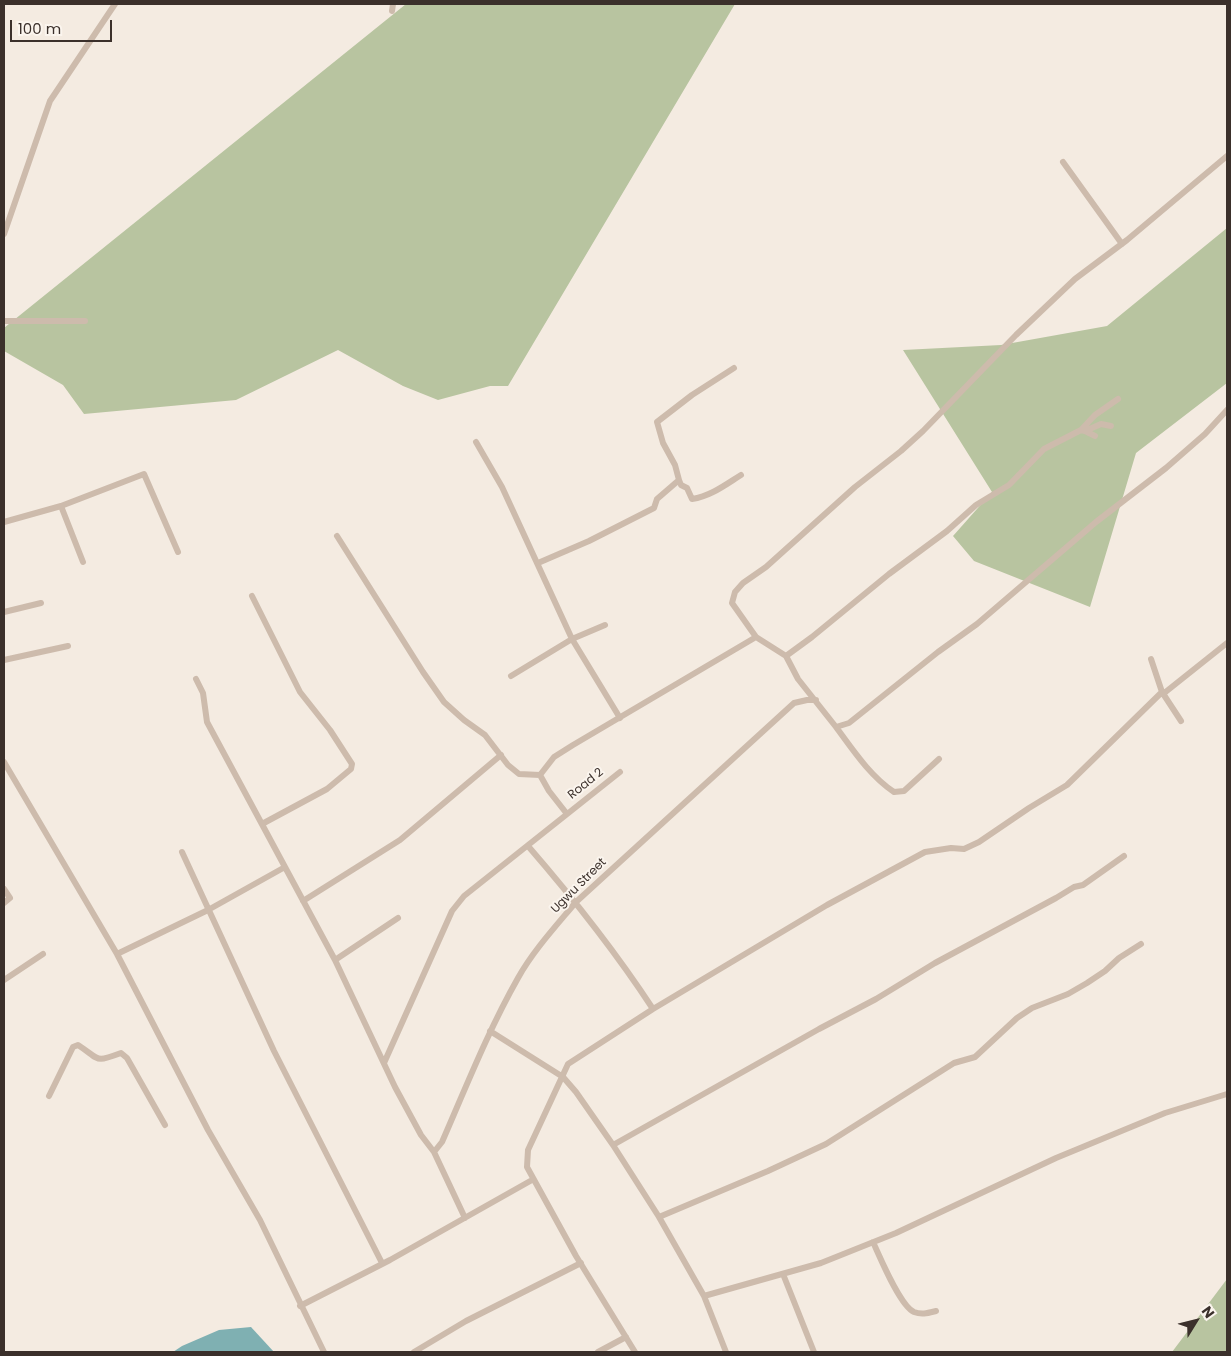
<!DOCTYPE html>
<style>
body{margin:0}
#map{position:relative;width:1231px;height:1356px;overflow:hidden;background:#f4ebe1;font-family:Poppins,sans-serif}
canvas{display:block}
.frame{position:absolute;inset:0;border:5px solid #3b302b;pointer-events:none}
.north{position:absolute;left:1171px;top:1296px;width:50px;height:50px;-webkit-text-stroke:4px #fbf5ee;paint-order:stroke;rotate:54deg;font-size:14px;font-weight:700;line-height:20px;text-align:center;color:#3b302b}
.north::after{content:'';display:block;margin:auto;width:18px;height:22px;background:#3b302b;clip-path:polygon(50% 0,100% 100%,50% 72%,0 100%)}
.scale{position:absolute;left:10px;top:20px;width:102px;height:22px;box-sizing:border-box;border:2px solid #3b302b;border-top:0;padding-left:6px;font-size:15px;line-height:18px;white-space:nowrap;color:#3b302b;-webkit-text-stroke:4px #fbf5ee;paint-order:stroke}
</style>
<div id="map">
<canvas width="1231" height="1356"></canvas>
<div class="frame"></div>
<div class="north">N</div>
<div class="scale">100 m</div>
</div>
<script>
const g = document.querySelector('canvas').getContext('2d');
g.lineJoin = 'round';
function paint(path, color) {
  g.fillStyle = color;
  g.fill(path, 'evenodd');
}
function strokePath(path, color, width, dash) {
  g.strokeStyle = color;
  g.lineWidth = width;
  g.lineCap = dash ? 'butt' : 'round';
  g.setLineDash(dash || []);
  g.stroke(path);
}
function write(font, color, halo, rows, align = 'center') {
  g.font = font + ' Poppins,sans-serif';
  g.lineWidth = 4;
  g.setLineDash([]);
  g.textBaseline = 'middle';
  g.strokeStyle = halo;
  g.fillStyle = color;
  for (const [text, x, y, turn = 0] of rows) {
    g.save();
    g.translate(x, y);
    g.rotate((+turn || 0) * Math.PI / 180);
    g.textAlign = isNaN(turn) ? turn : align;
    if (halo) g.strokeText(text, 0, 0);
    g.fillText(text, 0, 0);
    g.restore();
  }
}
paint(new Path2D(`
 M406 4H735L508 386H490L438 400 403 386 338 350 236 400 84 414 63 385 4 351V328Z
 M1227 228V383L1136 453 1090 607 974 561 953 536 992 492 903 350 1001 345 1107 326Z
 M1227 1279V1352H1172Z`), '#b8c4a0');
paint(new Path2D(`
 M251 1327 274 1352H173L182 1346 219 1330Z`), '#7fb0b2');
strokePath(new Path2D(`
 M392 11 393 4
 M1227 156 1127 240 1075 279 1016 335 923 431 901 451 855 487 766 567 743 583 735 592 732 603 756 637 786 656 798 679 836 727 849 723 938 652 977 624 1096 522 1166 468 1205 434 1227 410
 M1063 162 1122 244
 M4 234 50 101 115 4
 M4 321H85
 M1081 430 1085 431 1101 424 1111 426
 M1085 431 1095 436
 M476 442 502 487 572 639 620 718
 M679 480 681 485 687 488 692 499C711 496 725 485 741 475
 M61 506 83 562
 M4 522 61 506 144 474 178 552
 M337 536 423 672 444 702 464 720 485 735 508 765 519 774 540 775 549 791 567 814
 M538 563 589 541 654 508 657 499 679 480 675 465 663 443 657 422 692 395 734 368
 M252 596 300 692 330 730 352 764 351 769 327 789 262 824
 M4 612 41 603
 M786 656 812 637 889 574 947 531 976 505 1009 485 1044 449 1081 430 1095 415 1118 399
 M1151 659 1162 692 1181 721
 M4 660 68 646
 M511 676 572 639 605 625
 M196 679 203 693 207 722 335 960 395 1087 421 1135 434 1152 465 1218
 M1163 694 1227 643
 M836 727C853 750 870 776 894 792L904 791 939 759
 M4 762 117 954 208 1130 260 1220 324 1352
 M540 775 554 757 573 745 756 637
 M528 846C573 898 615 951 653 1009
 M182 852 274 1051 382 1263
 M4 889 10 898 4 903
 M303 901 400 840 501 755
 M117 954 208 910 285 867
 M335 960 398 918
 M4 980 43 954
 M490 1031 563 1077 576 1092 613 1145 659 1217 704 1296 726 1352
 M384 1063 452 911 464 896 620 772
 M49 1096 73 1047 78 1045C101 1060 94 1063 121 1053L127 1058 165 1125
 M613 1145 819 1029 876 999 935 963 1056 898 1074 887 1083 885 1124 856
 M434 1152 442 1142C466 1087 488 1031 518 978 533 951 556 926 576 902L794 703 807 700H816
 M659 1217 768 1171 826 1144 954 1063 975 1057 1017 1018 1032 1008 1068 994 1087 983 1105 971 1119 958 1141 944
 M873 1242C880 1257 900 1306 914 1312 922 1315 928 1313 936 1311
 M783 1274 814 1352
 M704 1296 821 1263 896 1233 1056 1158 1165 1113 1227 1094
 M300 1306 390 1260 532 1180
 M414 1352 466 1321 581 1263
 M598 1352 626 1337
 M635 1352 576 1256 527 1167 528 1150 568 1064 653 1009 827 905 925 852 951 848 964 849 979 842 1029 808 1067 785 1162 692`), '#cdbbac', 6);
write('12px', '#3b302b', '#fbf5ee', [
 ["Road 2",586,784,-39],
 ["Ugwu Street",579,886,-45]
]);
</script>
